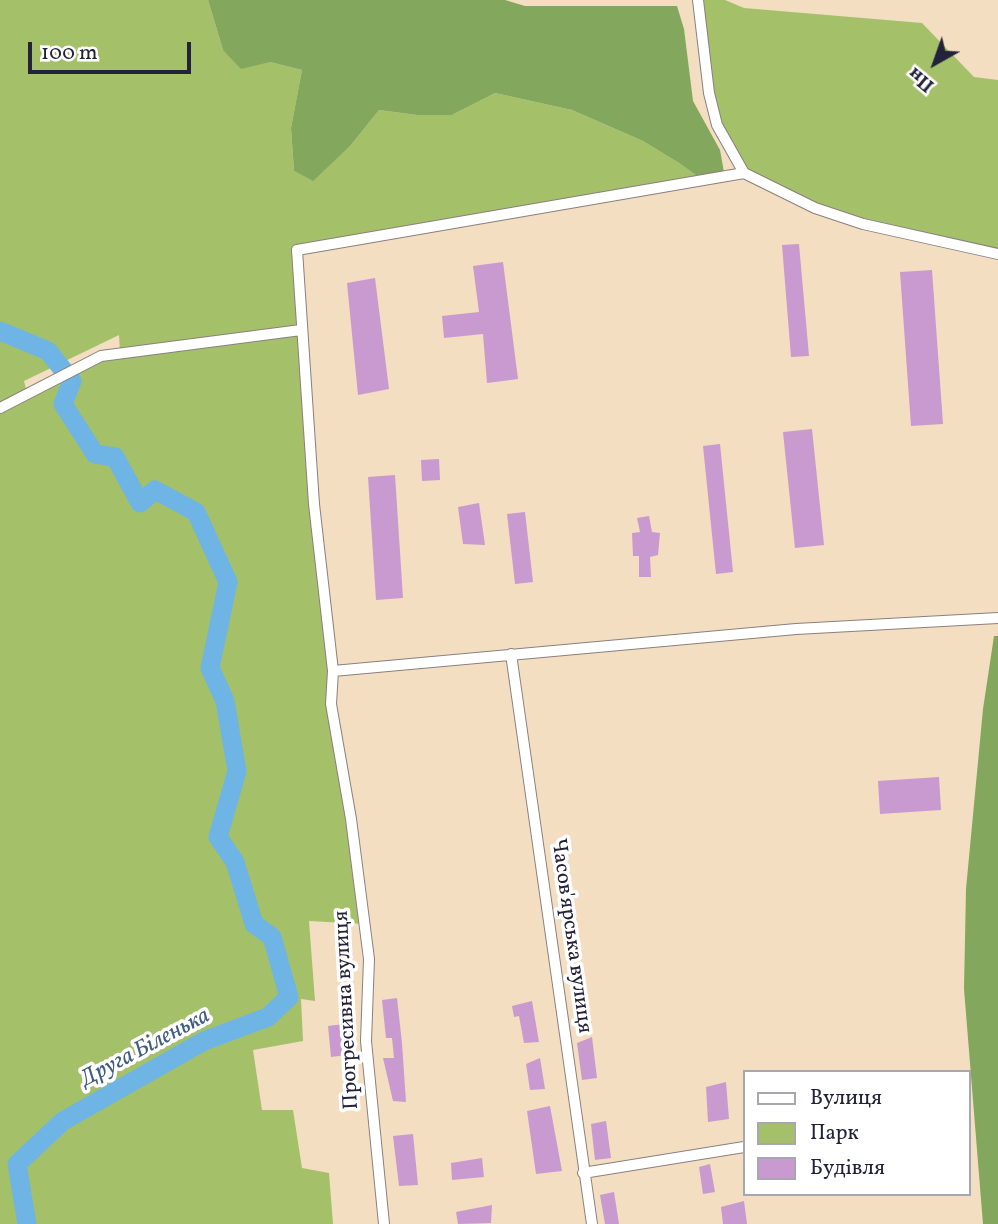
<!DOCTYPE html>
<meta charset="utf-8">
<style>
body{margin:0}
#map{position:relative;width:998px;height:1224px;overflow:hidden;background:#f3dec1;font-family:Vollkorn,serif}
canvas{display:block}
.legend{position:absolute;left:743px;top:1070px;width:228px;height:126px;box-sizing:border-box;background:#fff;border:2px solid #a7a7b1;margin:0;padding:9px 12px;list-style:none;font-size:21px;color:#22223b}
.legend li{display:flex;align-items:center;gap:14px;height:35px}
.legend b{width:35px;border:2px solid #a7a7b1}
.north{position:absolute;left:900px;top:28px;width:70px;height:70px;-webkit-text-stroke:5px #fff;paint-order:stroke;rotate:220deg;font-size:19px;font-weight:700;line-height:28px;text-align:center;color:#22223b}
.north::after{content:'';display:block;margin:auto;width:24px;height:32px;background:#22223b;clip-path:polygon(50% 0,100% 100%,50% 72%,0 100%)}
.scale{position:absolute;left:28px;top:42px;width:163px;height:32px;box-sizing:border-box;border:4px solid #22223b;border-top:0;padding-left:9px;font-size:21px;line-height:24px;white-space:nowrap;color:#22223b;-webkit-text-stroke:5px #fff;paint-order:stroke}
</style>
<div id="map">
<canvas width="998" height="1224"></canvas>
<ul class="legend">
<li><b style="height:9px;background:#fff"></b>Вулиця</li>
<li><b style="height:19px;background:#a4c169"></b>Парк</li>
<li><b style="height:19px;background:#c89acf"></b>Будівля</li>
</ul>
<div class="north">Пн</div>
<div class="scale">100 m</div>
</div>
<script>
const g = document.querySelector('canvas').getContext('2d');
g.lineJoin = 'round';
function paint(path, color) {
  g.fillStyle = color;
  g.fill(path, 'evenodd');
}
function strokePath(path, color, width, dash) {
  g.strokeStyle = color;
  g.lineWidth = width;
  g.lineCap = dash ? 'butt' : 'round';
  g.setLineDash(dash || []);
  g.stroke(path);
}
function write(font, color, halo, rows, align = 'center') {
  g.font = font + ' Vollkorn,serif';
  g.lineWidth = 7;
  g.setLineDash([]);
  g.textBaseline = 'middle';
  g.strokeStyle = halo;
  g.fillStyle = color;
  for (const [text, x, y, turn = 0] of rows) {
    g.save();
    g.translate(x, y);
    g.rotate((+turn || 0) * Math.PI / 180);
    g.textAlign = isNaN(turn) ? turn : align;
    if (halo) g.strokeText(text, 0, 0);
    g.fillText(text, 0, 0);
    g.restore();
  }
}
paint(new Path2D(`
 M0 0H208L223 50 302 70 291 128 294 171 312 180 351 145 379 110 417 115H452L495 93 572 110 643 141 679 163 700 178 297 250 331 704 364 924 309 921 315 1001 301 999 303 1041 253 1050 262 1110H293L302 1168 329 1173 333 1224H0ZM119 335 120 354 74 368 27 393 24 381Z
 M698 0H725L744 8 922 23 974 77 998 80V254L863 224 744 173 717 125Z`), '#a4c169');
paint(new Path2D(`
 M208 0H505L525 6H677L684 29 693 101 720 150 724 172 700 178 679 163 643 141 572 110 495 93 452 115H417L379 110 351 145 313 181 294 171 291 128 302 70 270 62 241 69 223 50Z
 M994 636H998V1224H983L964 989 966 889 983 709Z`), '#83a75d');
strokePath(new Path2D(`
 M0 331 48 351 72 381 63 404 95 454 115 457 140 503 155 490 196 512 228 582 210 668 225 701 237 771 218 837 235 862 254 924 272 937 289 997 268 1017 204 1041 63 1121 17 1164 27 1224`), '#6eb4e5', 19);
paint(new Path2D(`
 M799 244 809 356 791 357 782 245Z
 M503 262 518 379 487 383 483 334 444 338 442 316 479 312 473 266Z
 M932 270 943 424 911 426 900 272Z
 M375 278 389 389 358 395 347 283Z
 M812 429 824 545 795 548 783 432Z
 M720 444 733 572 716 574 703 446Z
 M439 459 440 480 422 481 421 460Z
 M395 475 403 598 376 600 368 477Z
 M479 503 485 545 463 544 458 507Z
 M525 512 533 582 515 584 507 514Z
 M649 516 652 532 660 533 658 555 650 557 651 577H639V556H633L632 533 640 532 637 518Z
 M939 777 941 810 880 814 878 781Z
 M397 998 402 1043 406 1102 393 1101 383 1058H394L392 1038H386L382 1000Z
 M532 1001 539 1042 524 1043 519 1016 514 1017 512 1006Z
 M351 1023 355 1054 331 1057 328 1026Z
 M592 1037 597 1078 582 1080 577 1043Z
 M540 1058 545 1089 530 1090 526 1064Z
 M726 1082 729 1119 708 1122 706 1087Z
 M550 1106 562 1171 536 1174 527 1111Z
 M606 1121 611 1158 595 1160 591 1124Z
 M413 1134 418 1185 399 1186 393 1136Z
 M482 1158 484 1177 452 1180 451 1163Z
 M710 1164 715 1192 703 1194 699 1167Z
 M614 1192 619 1224H605L600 1195Z
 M744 1201 747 1224H723L721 1207Z
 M492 1205 491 1223 458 1224 456 1212Z`), '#c89acf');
const minor = new Path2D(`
 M698 0 709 93 717 125 744 173 815 208 863 224 998 254
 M0 408 101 356 301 330
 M511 654 592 1224
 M333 671 796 629 998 618
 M583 1173 744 1147
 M384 1224 366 1041 369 959 351 819 331 704 333 671 314 504 297 250 744 173`);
strokePath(minor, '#8a807e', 12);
strokePath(minor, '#fff', 10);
write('21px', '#22223b', '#fff', [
 ["Часов'ярська вулиця",570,936,82],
 ["Прогресивна вулиця",348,1010,-93]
]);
write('italic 23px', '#405c7f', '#fff', [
 ["Друга Біленька",146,1049,-28]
]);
</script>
